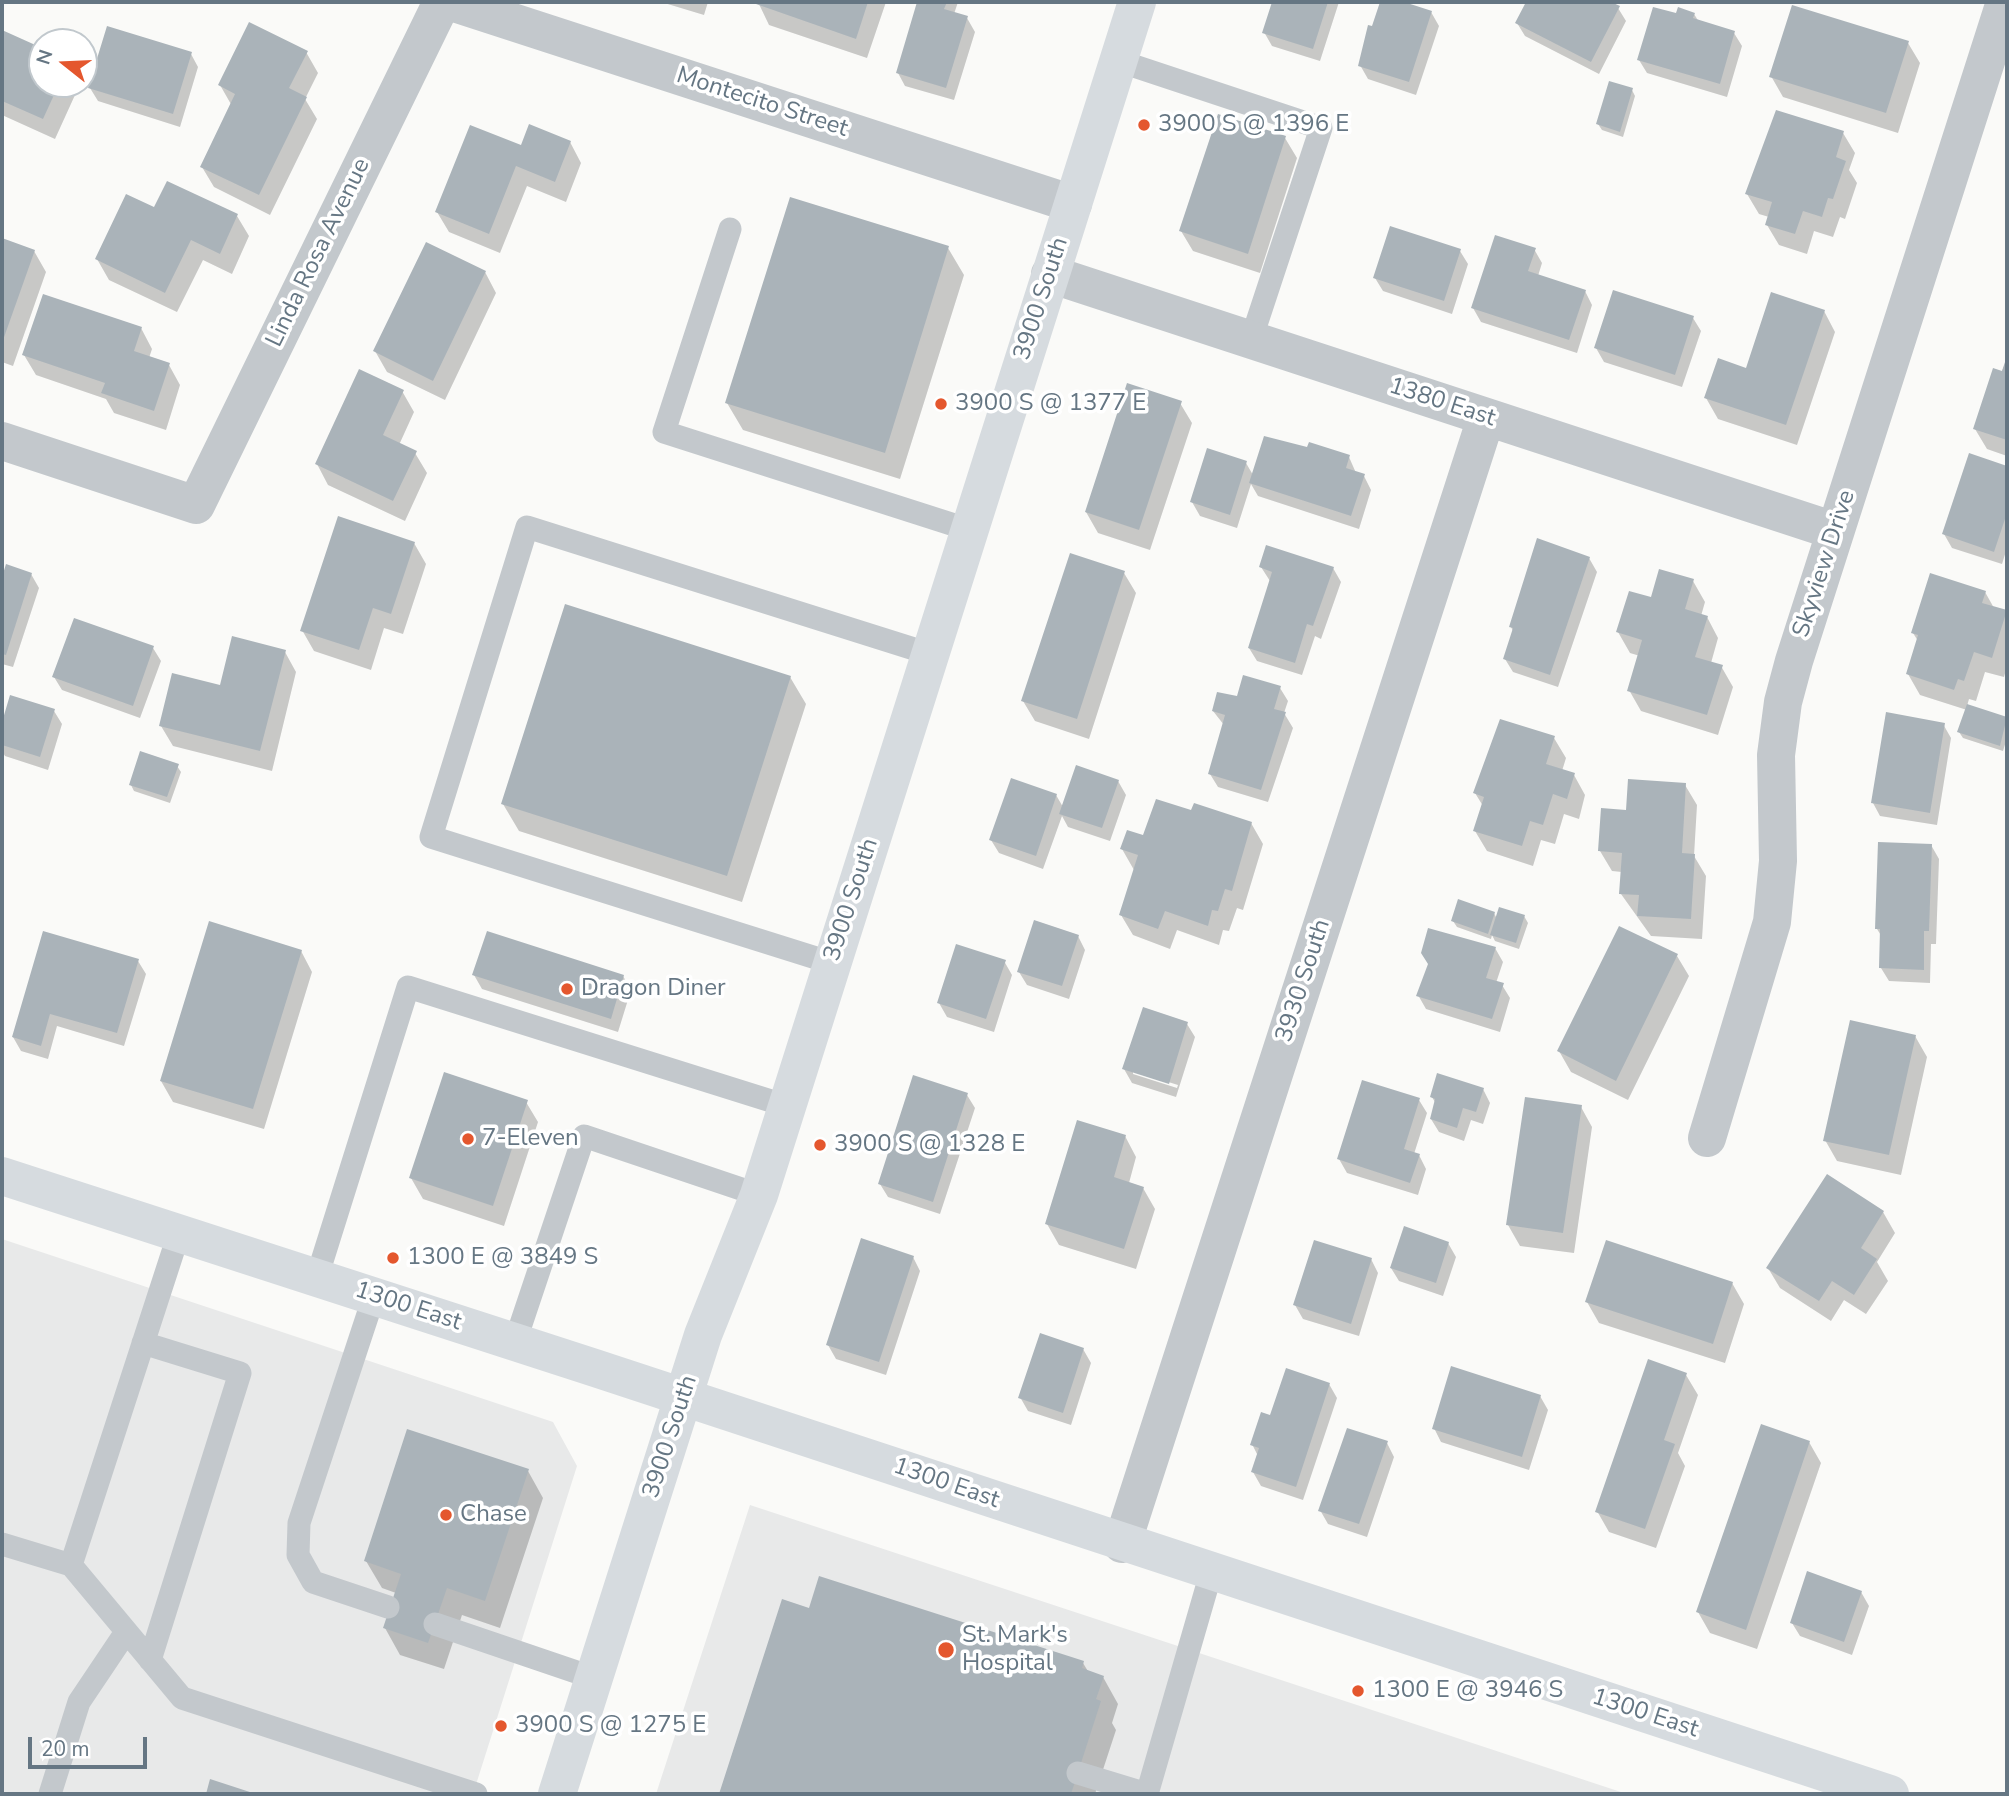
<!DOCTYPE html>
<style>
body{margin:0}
#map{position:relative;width:2009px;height:1796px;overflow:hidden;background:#fafaf8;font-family:"Nunito Sans",sans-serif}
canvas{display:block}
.frame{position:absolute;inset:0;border:4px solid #657683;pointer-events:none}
.north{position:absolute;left:28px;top:28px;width:70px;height:70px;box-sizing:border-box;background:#fff;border:2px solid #c1c8cd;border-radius:50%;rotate:288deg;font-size:19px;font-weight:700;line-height:28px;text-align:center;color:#657683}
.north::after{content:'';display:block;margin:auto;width:24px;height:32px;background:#e4572e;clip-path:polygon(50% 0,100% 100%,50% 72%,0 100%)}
.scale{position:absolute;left:28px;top:1737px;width:119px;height:32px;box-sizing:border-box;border:4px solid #657683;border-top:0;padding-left:9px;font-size:21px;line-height:24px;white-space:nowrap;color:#657683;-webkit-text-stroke:5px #fff;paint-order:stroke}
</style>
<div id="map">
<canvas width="2009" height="1796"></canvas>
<div class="frame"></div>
<div class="north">N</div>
<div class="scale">20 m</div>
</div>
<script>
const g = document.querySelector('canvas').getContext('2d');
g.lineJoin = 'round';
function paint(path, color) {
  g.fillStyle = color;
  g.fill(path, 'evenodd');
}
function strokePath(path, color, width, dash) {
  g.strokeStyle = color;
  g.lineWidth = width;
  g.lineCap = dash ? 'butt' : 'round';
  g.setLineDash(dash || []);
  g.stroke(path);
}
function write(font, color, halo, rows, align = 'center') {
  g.font = font + ' "Nunito Sans",sans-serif';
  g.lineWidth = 7;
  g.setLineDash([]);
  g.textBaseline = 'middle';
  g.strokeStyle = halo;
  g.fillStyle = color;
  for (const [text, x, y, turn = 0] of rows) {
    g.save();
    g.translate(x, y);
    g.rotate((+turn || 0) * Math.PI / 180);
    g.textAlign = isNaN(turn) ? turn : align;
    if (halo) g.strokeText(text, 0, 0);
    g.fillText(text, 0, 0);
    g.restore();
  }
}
paint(new Path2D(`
 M2 1239 553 1422 577 1466 473 1794H2Z
 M750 1505 1627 1794H656Z`), '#e8e9e9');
paint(new Path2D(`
 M661 2H708L704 15Z
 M758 2H886L867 58 769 25Z
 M919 2H958L954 14 967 18 975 32 954 100 905 86 898 73Z
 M1274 2H1339L1320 61 1272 46 1264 32Z
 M1382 2H1399L1431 12 1439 26 1416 95 1368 79 1360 65Z
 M1528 2H1607L1618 8 1626 21 1599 74 1525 36 1517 23Z
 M1694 14 1699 22 1734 33 1742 46 1727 97 1647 73 1639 60 1677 16Z
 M2 32 42 50V84H80L55 139 2 115Z
 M1908 43 1920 63 1898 133 1783 97 1771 76Z
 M306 52 318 73 305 99 317 119 270 215 214 187 202 167 232 106 220 85Z
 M191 54 198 67 180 127 98 101 90 88Z
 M1632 90 1635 96 1623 137 1602 130 1598 124Z
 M1843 133 1855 153 1849 170 1857 183 1845 219 1840 217 1833 237 1814 231 1807 254 1779 245 1767 225 1769 217 1759 214 1747 194Z
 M1285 138 1297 158 1260 273 1193 251 1181 231Z
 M570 142 581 163 566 202 527 186 500 253 449 232 437 212 522 147Z
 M155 210 237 216 249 236 232 274 203 260 177 312 109 280 97 259Z
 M2 240 34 251 46 272 13 366 2 362Z
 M948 248 964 275 900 479 743 430 727 403Z
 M1534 249 1542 263 1538 276 1585 291 1592 305 1577 353 1481 322 1473 308Z
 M1460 251 1468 264 1452 314 1383 291 1375 278Z
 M485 272 496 293 445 400 387 372 375 351Z
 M1824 311 1835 332 1797 445 1718 419 1706 398Z
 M1693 318 1701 331 1682 387 1604 362 1596 348Z
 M141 328 152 349 149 358 169 365 180 385 166 430 114 413 106 399 36 375 24 355Z
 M2007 360V456L1987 449 1975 429Z
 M402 391 414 412 399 445 415 453 427 473 405 521 328 485 317 464Z
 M1180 403 1192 423 1150 550 1098 533 1086 512Z
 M1970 455 2007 468V548L2002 564 1952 548 1944 534Z
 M1349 457 1356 473 1364 476 1371 490 1359 529 1258 496 1251 484 1237 528 1200 516 1192 502 1246 463 1253 475Z
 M414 543 426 564 403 634 384 628 371 670 314 651 302 630Z
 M1589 558 1597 572 1558 687 1513 672 1505 659 1514 633 1511 627Z
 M7 566 31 574 39 588 13 667 2 664V582Z
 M1261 567 1333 568 1341 582 1321 639 1315 636 1302 675 1257 661 1249 648 1270 581Z
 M1124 573 1136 593 1089 739 1035 721 1023 701Z
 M1693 581 1705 602 1701 616 1707 617 1718 638 1711 663 1721 666 1733 687 1718 735 1641 711 1629 690 1640 656 1630 653 1618 632 1652 599Z
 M1985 592 1994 608 2007 614V666L2004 677 1985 672 1976 701 1969 699 1967 706 2007 719V738L2003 751 1963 738 1959 732 1967 710 1920 695 1908 674 1918 641 1913 633Z
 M153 648 161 661 140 718 62 690 54 677Z
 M285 652 296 672 272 771 173 746 161 726Z
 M790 677 806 704 742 902 519 831 503 804Z
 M1280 688 1288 701 1284 713 1293 728 1268 802 1218 787 1210 774 1224 725 1213 711 1238 698Z
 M11 697 54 711 62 724 48 770 5 756 2 751V728Z
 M1943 724 1951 738 1937 825 1880 816 1873 803Z
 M1554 738 1566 758 1562 771 1574 775 1585 795 1579 819 1564 814 1555 844 1541 840 1533 866 1487 851 1475 831 1483 806 1475 793Z
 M177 766 181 772 170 803 134 791 131 785Z
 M1118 781 1126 795 1110 841 1068 827 1062 816 1043 869 999 853 991 840 1056 795 1063 807Z
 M1685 785 1697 805 1694 856 1706 876 1702 939 1651 936 1621 894 1622 872 1612 871 1600 851 1628 812Z
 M1251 823 1263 844 1243 910 1237 908 1229 931 1223 930 1219 945 1177 930 1170 949 1133 935 1121 915 1134 870 1122 849 1144 838Z
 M1931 845 1939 859 1936 944H1931L1930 983 1889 981 1881 968 1882 937 1877 929Z
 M1494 913 1497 919 1524 916 1528 923 1519 949 1495 941 1492 935 1491 939 1457 927 1453 921Z
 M44 933 138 961 146 974 124 1046 57 1026 48 1059 21 1051 13 1037Z
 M1078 936 1085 950 1069 999 1027 985 1019 972Z
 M1495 948 1503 962 1496 983 1502 985 1510 998 1500 1032 1426 1009 1418 995Z
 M301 951 312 972 264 1129 173 1102 161 1081Z
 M1677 956 1689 976 1628 1100 1571 1072 1559 1051Z
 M1004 961 1012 975 994 1032 947 1017 939 1003Z
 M474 975 623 976 631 990 618 1032 482 989Z
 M1187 1024 1195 1037 1176 1097 1132 1083 1124 1069ZM1133 1071 1178 1085 1177 1088 1133 1074Z
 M1915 1036 1927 1057 1901 1175 1837 1161 1825 1140Z
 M1483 1089 1490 1103 1483 1124 1471 1120 1464 1141 1439 1132 1431 1119 1436 1104 1432 1097Z
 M967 1095 975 1108 940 1214 888 1197 880 1184Z
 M1419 1100 1427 1113 1414 1154 1419 1155 1426 1169 1418 1195 1347 1173 1339 1159Z
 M526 1102 538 1122 504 1226 423 1199 411 1178Z
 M1581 1107 1592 1127 1574 1253 1520 1246 1508 1225Z
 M1125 1136 1136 1157 1129 1183 1143 1188 1155 1209 1136 1269 1059 1245 1047 1224Z
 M1883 1212 1895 1233 1877 1262 1888 1281 1866 1314 1844 1300 1831 1321 1780 1288 1768 1268Z
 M1448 1243 1456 1257 1443 1296 1399 1281 1391 1268Z
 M913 1257 920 1271 886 1375 836 1359 828 1345Z
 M1371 1259 1378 1273 1359 1336 1303 1319 1295 1305Z
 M1732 1283 1744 1304 1725 1363 1599 1323 1587 1302Z
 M1083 1349 1091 1363 1071 1425 1028 1411 1020 1397Z
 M1686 1375 1698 1395 1678 1453 1685 1466 1656 1548 1609 1532 1597 1511Z
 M1329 1384 1337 1398 1303 1500 1261 1486 1253 1472 1258 1456 1252 1444 1271 1418Z
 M1540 1396 1548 1410 1529 1470 1441 1442 1434 1428Z
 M1809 1442 1821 1463 1757 1649 1710 1633 1698 1612Z
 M1387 1443 1394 1457 1367 1537 1328 1524 1320 1510Z
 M528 1471 543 1498 500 1628 462 1615 444 1669 400 1655 385 1628 396 1593 382 1588 366 1561Z
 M1861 1592 1869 1606 1852 1655 1800 1636 1792 1623Z
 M783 1601 810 1610 1083 1663 1089 1673 1103 1677 1118 1704 1112 1723 1116 1730 1095 1794H721Z`), '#0003');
paint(new Path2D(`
 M757 2H868L856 39 756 4Z
 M917 2H947L944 9 968 16 946 88 896 73Z
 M1272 2H1328L1313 49 1262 33Z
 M1380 2H1404L1432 11 1409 82 1358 66 1368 25 1372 26Z
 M1526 2H1611L1620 6 1591 62 1515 23Z
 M1792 5 1909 41 1886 113 1769 77Z
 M1653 7 1676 13 1678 7 1695 13 1693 18 1735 31 1720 84 1637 60Z
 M249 22 308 51 289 88 307 97 259 195 200 167 235 94 218 85Z
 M107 26 192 52 173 114 88 88Z
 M2 30 42 48V84H59L43 119 2 101Z
 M1609 81 1633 88 1620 132 1596 124Z
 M1776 110 1844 131 1836 157 1846 161 1833 199 1828 198 1822 217 1803 211 1795 234 1765 225 1772 202 1745 194Z
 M1218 114 1286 136 1248 254 1179 231Z
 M529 124 571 141 555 182 516 166 489 234 435 212 470 125 521 145Z
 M167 181 238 214 220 254 191 240 165 293 95 259 126 194 154 207Z
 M790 197 949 246 885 453 725 403Z
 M1390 226 1461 249 1444 301 1373 278Z
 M1495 235 1536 248 1528 271 1586 290 1569 340 1471 308Z
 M2 238 35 250 2 343Z
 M426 242 486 271 433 381 373 351Z
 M1613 290 1694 316 1675 375 1594 348Z
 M1771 292 1825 310 1786 425 1704 398 1718 358 1746 368Z
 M43 294 142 327 134 351 170 363 154 411 101 393 105 383 22 355Z
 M2007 356V440L1973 429 1993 368 2002 371Z
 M359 369 404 390 383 435 417 451 393 501 315 464Z
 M1127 383 1182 401 1139 530 1085 512Z
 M1264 436 1307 447 1309 442 1350 455 1346 468 1365 474 1351 516 1249 483Z
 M1207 448 1247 461 1230 515 1190 502Z
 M1969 453 2007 466V513L1994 552 1942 534Z
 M338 516 415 542 391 614 373 608 359 650 300 631Z
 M1537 538 1590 557 1550 675 1503 659 1513 628 1509 627Z
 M1266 545 1334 567 1313 626 1307 624 1295 663 1248 648 1272 572 1259 567Z
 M1070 553 1125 571 1077 719 1021 701Z
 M6 564 32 573 6 655 2 654V577Z
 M1659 569 1694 579 1685 609 1708 616 1695 657 1723 665 1707 715 1627 691 1642 640 1616 632 1629 591 1651 597Z
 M1930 573 1986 591 1982 603 2007 610 1992 658 1974 652 1964 681 1958 679 1954 690 1906 674 1918 635 1911 633Z
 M565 604 791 676 727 876 501 804Z
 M74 618 154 646 133 706 52 677Z
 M232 636 286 650 260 751 159 726 172 673 220 685Z
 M1243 675 1281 686 1274 709 1286 712 1261 790 1208 774 1225 715 1212 711 1217 692 1237 696Z
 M10 695 55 709 40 757 2 745V722Z
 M1967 704 2007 717 2000 746 1957 732Z
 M1886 712 1945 723 1930 813 1871 803Z
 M1500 719 1555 736 1546 764 1575 773 1567 799 1553 794 1543 825 1530 821 1522 846 1473 831 1484 797 1473 793Z
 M140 751 179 764 167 797 129 785Z
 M1076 765 1119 780 1102 828 1059 814Z
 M1011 778 1057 794 1036 856 989 840Z
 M1628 779 1686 783 1682 853 1695 854 1691 919 1637 916 1639 895 1619 894 1622 853 1598 851 1601 808 1626 810Z
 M1156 799 1191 810 1194 803 1252 822 1232 891 1225 889 1218 911 1212 910 1208 926 1165 911 1158 929 1119 915 1138 855 1120 849 1127 830 1143 835Z
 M1878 842 1932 844 1929 931H1924V970L1879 968 1880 929H1875Z
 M1458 899 1495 912 1488 934 1451 921Z
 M1499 907 1525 915 1516 943 1490 935Z
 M1034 920 1079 935 1062 986 1017 972Z
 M209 921 302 950 253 1109 160 1081Z
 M1619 926 1678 954 1616 1081 1557 1051Z
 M1428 928 1496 947 1486 978 1504 983 1492 1019 1416 996 1428 964 1421 953Z
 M43 931 139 959 117 1033 50 1014 41 1046 12 1037Z
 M487 931 624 975 611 1019 472 975Z
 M956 944 1006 960 986 1019 937 1003Z
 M1143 1007 1188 1022 1169 1084 1122 1069Z
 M1850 1020 1916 1035 1889 1155 1823 1141Z
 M444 1072 528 1100 493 1206 409 1178Z
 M1437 1073 1484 1088 1476 1112 1463 1108 1457 1128 1430 1119 1435 1099 1430 1097Z
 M913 1075 968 1093 933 1202 878 1184Z
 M1362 1080 1420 1098 1404 1149 1420 1154 1410 1183 1337 1159Z
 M1525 1097 1582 1105 1563 1233 1506 1225Z
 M1077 1120 1126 1135 1114 1177 1144 1187 1124 1249 1045 1224Z
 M1827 1174 1884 1211 1861 1248 1877 1259 1854 1295 1832 1281 1819 1301 1766 1268Z
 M1404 1226 1449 1242 1436 1283 1390 1268Z
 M861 1238 914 1256 879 1362 826 1345Z
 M1314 1240 1372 1258 1351 1324 1293 1305Z
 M1606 1240 1733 1282 1713 1344 1585 1302Z
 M1040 1333 1084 1348 1063 1413 1018 1398Z
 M1648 1359 1687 1373 1664 1440 1675 1444 1645 1529 1595 1512Z
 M1451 1366 1541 1395 1522 1457 1432 1429Z
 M1286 1368 1330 1383 1296 1487 1251 1472 1259 1448 1250 1445 1261 1412 1270 1415Z
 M1761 1424 1810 1441 1746 1630 1696 1612Z
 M1347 1428 1388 1441 1359 1524 1318 1511Z
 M407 1429 529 1469 485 1601 447 1588 428 1643 383 1628 401 1574 364 1561Z
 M1807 1571 1862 1591 1844 1642 1790 1623Z
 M819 1576 1084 1661 1082 1668 1104 1676 1096 1699 1101 1701 1071 1794H719L782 1599 809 1608Z
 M210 1779 256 1794H206Z`), '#aab3b9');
strokePath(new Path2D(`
 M1119 61 1321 128 1251 340
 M730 229 664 432 970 530
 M832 963 431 837 527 527 930 654
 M317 1277 408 987 787 1106
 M374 1296 299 1523 298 1555 313 1582 388 1607
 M515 1342 584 1136 759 1195
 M143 1343 240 1373 150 1660
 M2 1544 71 1565 182 1698 476 1794
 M71 1565 179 1233
 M435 1624 594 1678
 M1078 1773 1147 1794
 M50 1794 79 1702 126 1632
 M1147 1794 1211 1573`), '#c3c8cc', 23);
strokePath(new Path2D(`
 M451 2 1073 204
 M1050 274 1835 531
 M2 441 196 505 442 2
 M1707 1138 1772 922 1778 861 1776 755 1783 702 1794 661 2005 2
 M1122 1544 1486 418`), '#c3c8cc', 38);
strokePath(new Path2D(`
 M2 1176 595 1368 1890 1794
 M557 1794 703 1335 759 1195 1137 2`), '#d6dbdf', 38);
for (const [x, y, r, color] of [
 [1144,125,7,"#e4572e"],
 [941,404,7,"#e4572e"],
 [567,989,7,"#e4572e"],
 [468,1139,7,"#e4572e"],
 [820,1145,7,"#e4572e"],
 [393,1258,7,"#e4572e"],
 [446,1515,7,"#e4572e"],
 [946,1650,9,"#e4572e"],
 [1358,1691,7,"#e4572e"],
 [501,1726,7,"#e4572e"]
]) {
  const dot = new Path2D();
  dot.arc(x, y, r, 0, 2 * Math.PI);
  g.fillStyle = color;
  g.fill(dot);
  strokePath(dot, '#fff', 2.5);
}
write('24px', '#657683', '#fff', [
 ["Montecito Street",762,103,18],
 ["Linda Rosa Avenue",319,253,-64],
 ["3900 South",1042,299,-72],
 ["1380 East",1442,403,18],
 ["Skyview Drive",1825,564,-72],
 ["3900 South",852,900,-72],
 ["3930 South",1304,981,-72],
 ["1300 East",408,1307,18],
 ["3900 South",671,1437,-72],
 ["1300 East",946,1484,19],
 ["1300 East",1645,1714,18]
]);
write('24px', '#657683', '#fff', [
 ["3900 S @ 1396 E",1158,125],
 ["3900 S @ 1377 E",955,404],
 ["Dragon Diner",581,989],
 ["7-Eleven",482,1139],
 ["3900 S @ 1328 E",834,1145],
 ["1300 E @ 3849 S",407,1258],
 ["Chase",460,1515],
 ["St. Mark's",962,1636],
 ["Hospital",962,1664],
 ["1300 E @ 3946 S",1372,1691],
 ["3900 S @ 1275 E",515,1726]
], 'left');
</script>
